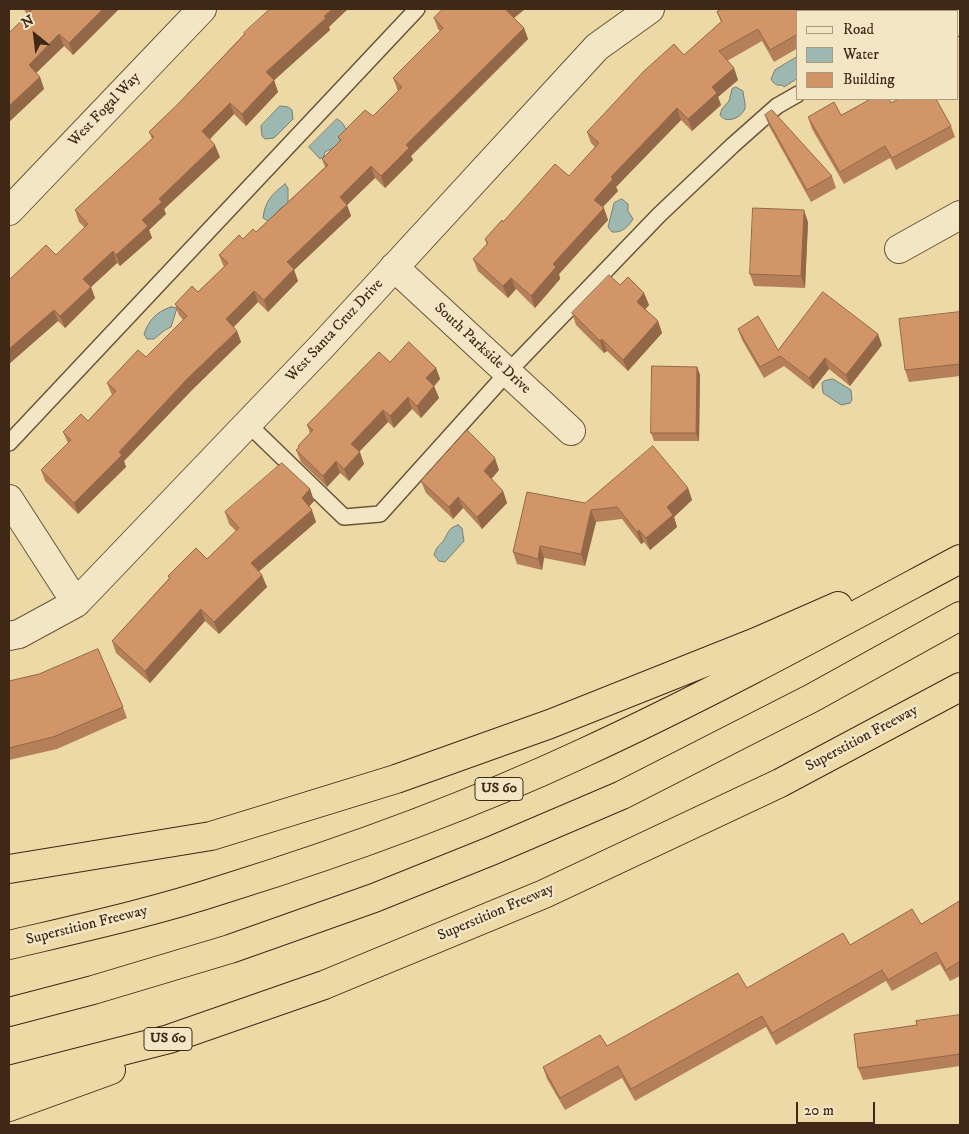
<!DOCTYPE html>
<style>
body{margin:0}
#map{position:relative;width:969px;height:1134px;overflow:hidden;background:#edd9a6;font-family:"IM FELL DW Pica",serif}
canvas{display:block}
.frame{position:absolute;inset:0;border:10px solid #402816;pointer-events:none}
.legend{position:absolute;left:796px;top:10px;width:162px;height:90px;box-sizing:border-box;background:#f3e6c5;border:1px solid #ab9a7f;margin:0;padding:6px 9px;list-style:none;font-size:15px;color:#402816}
.legend li{display:flex;align-items:center;gap:10px;height:25px}
.legend b{width:25px;border:1px solid #ab9a7f}
.north{position:absolute;left:10px;top:10px;width:50px;height:50px;-webkit-text-stroke:4px #f3e6c5;paint-order:stroke;rotate:331deg;font-size:14px;font-weight:700;line-height:20px;text-align:center;color:#402816}
.north::after{content:'';display:block;margin:auto;width:18px;height:22px;background:#402816;clip-path:polygon(50% 0,100% 100%,50% 72%,0 100%)}
.scale{position:absolute;left:796px;top:1102px;width:79px;height:22px;box-sizing:border-box;border:2px solid #402816;border-top:0;padding-left:6px;font-size:15px;line-height:18px;white-space:nowrap;color:#402816;-webkit-text-stroke:4px #f3e6c5;paint-order:stroke}
</style>
<div id="map">
<canvas width="969" height="1134"></canvas>
<div class="frame"></div>
<ul class="legend">
<li><b style="height:6px;background:#f3e6c5"></b>Road</li>
<li><b style="height:14px;background:#9db8b1"></b>Water</li>
<li><b style="height:14px;background:#d29568"></b>Building</li>
</ul>
<div class="north">N</div>
<div class="scale">20 m</div>
</div>
<script>
const g = document.querySelector('canvas').getContext('2d');
g.lineJoin = 'round';
function paint(path, color) {
  g.fillStyle = color;
  g.fill(path, 'evenodd');
}
function strokePath(path, color, width, dash) {
  g.strokeStyle = color;
  g.lineWidth = width;
  g.lineCap = dash ? 'butt' : 'round';
  g.setLineDash(dash || []);
  g.stroke(path);
}
function write(font, color, halo, rows, align = 'center') {
  g.font = font + ' "IM FELL DW Pica",serif';
  g.lineWidth = 5;
  g.setLineDash([]);
  g.textBaseline = 'middle';
  g.strokeStyle = halo;
  g.fillStyle = color;
  for (const [text, x, y, turn = 0] of rows) {
    g.save();
    g.translate(x, y);
    g.rotate((+turn || 0) * Math.PI / 180);
    g.textAlign = isNaN(turn) ? turn : align;
    if (halo) g.strokeText(text, 0, 0);
    g.fillText(text, 0, 0);
    g.restore();
  }
}
const water = new Path2D(`
 M797 57 798 78 784 87 782 85C776 86 774 84 771 79L775 70Z
 M736 87 743 91C743 96 746 103 745 108 743 117 726 125 720 115L722 109 729 101 732 89Z
 M280 106 288 107 292 110 293 119 274 138 265 139 262 136 261 126Z
 M337 119C344 122 346 129 348 136L339 145 325 152 324 156 320 159 309 147Z
 M285 184 288 188V205L282 207 268 221 263 218C265 201 272 194 285 184Z
 M622 199 628 204V211L633 219C628 227 622 233 612 232L608 227 614 203Z
 M171 307 177 308 171 327 165 330 154 339H147L144 334C149 320 156 312 171 307Z
 M833 379 851 390 852 400 850 403 841 405 823 393 822 383 824 381Z
 M458 525 462 528 464 541 445 562 439 561 434 555C437 544 441 546 445 538 449 531 449 528 458 525Z`);
paint(water, '#9db8b1');
strokePath(water, '#787e73', 1);
const lane = new Path2D(`
 M941 11 945 9
 M248 424 344 517 380 514 507 373 659 215 733 145 777 106 798 94
 M9 443 417 9`);
const street = new Path2D(`
 M9 211 202 9
 M899 249 960 215
 M394 267 571 431
 M9 499 76 603
 M9 636 19 634 76 603 323 345 597 47 650 9`);
const secondary = new Path2D(`
 M958 18 960 22`);
const highway = new Path2D(`
 M9 869 211 836 396 779 550 724 756 642 838 606
 M9 945C81 928 154 912 224 889 346 851 467 807 583 753 711 694 835 626 960 559
 M9 1012 93 990 230 949 374 898 491 851 622 795 812 698 960 616
 M9 1080 169 1039 324 985 544 894 780 783 960 687
 M9 1107 111 1070`);
strokePath(lane, '#6b543a', 18);
strokePath(street, '#6b543a', 30);
strokePath(secondary, '#402816', 30);
strokePath(highway, '#402816', 30);
strokePath(lane, '#f3e6c5', 15);
strokePath(street, '#f3e6c5', 28);
strokePath(secondary, '#f3e6c5', 28);
strokePath(highway, '#edd9a6', 28);
paint(new Path2D(`
 M24 9H119L73 55 64 46 36 73 40 77 44 89 9 122V33L27 15Z
 M443 9H525L514 18 524 28 528 39 411 156 413 160 385 188 375 178 347 205 351 216 294 270 298 281 268 312 258 302 233 327 237 331 241 342 192 390 124 461 126 467 78 514 45 481 41 470 68 443 63 432 88 421 112 395 107 383 146 357 183 320 179 315 175 304 198 292 224 267 219 255 243 239 256 232 325 167 322 159 340 141 338 137 373 116 398 91 393 78 440 31 438 29 434 18Z
 M723 9H878L874 11H798V48L774 62 762 41 727 61 734 68 738 80 718 97 721 105 692 131 681 120 616 187 618 191 603 207 608 220 559 274 560 279 535 308 516 289 508 298 478 271 473 259 487 245 485 239 503 222 569 176 595 147 591 143 587 132 684 55 721 22 717 12Z
 M329 27 330 30 274 80 278 92 246 126 234 114 210 139 220 157 164 209 166 214 149 230 152 238 120 266 117 263 91 287 95 298 65 328 58 321 9 364V280L56 255 85 228 79 222 75 210 152 139 149 132 179 103 244 34V33Z
 M891 103 951 126 955 137 896 170 890 158 844 184 812 129 808 117 841 115Z
 M765 115 832 176 836 188 811 202 769 126Z
 M808 222 805 288 754 286 750 274Z
 M620 285 644 293 649 305 645 309 658 321 662 333 628 371 607 351 604 353 576 325 572 313Z
 M960 312V376L909 382 905 370Z
 M738 329 778 350 882 345 850 386 829 369 813 389 784 366 764 378 742 340Z
 M390 362 436 368 440 379 434 386 439 398 421 418 412 409 394 428 388 422 359 452 364 464 349 481 340 473 327 487 301 462 296 450 299 448 298 446 310 433 307 425Z
 M697 367 700 375 699 441H654L651 433Z
 M499 470 491 479 503 491 507 503 482 529 463 508 453 519 426 493 421 481Z
 M688 488 692 500 674 517 677 527 650 550 644 542 641 544 622 519 596 522 585 566 544 558 542 570 517 564 513 552 585 503Z
 M310 489 314 501 309 506 316 522 259 571 267 587 219 634 205 621 150 683 116 653 112 641 169 578 168 576 207 559 236 531 229 524 225 512Z
 M9 681 123 707 127 718 57 749 9 760Z
 M960 901V976L950 981 940 964 892 991 886 981 776 1045 766 1027 635 1101 622 1078 565 1110 547 1079 543 1067 607 1046 850 945 921 924Z
 M960 1015V1066L863 1080 858 1068 917 1025Z`), '#b58059');
paint(new Path2D(`
 M103 9H119L73 55 69 43Z
 M332 9H348L329 27 330 30 270 84 266 72Z
 M507 9H525L510 21 506 10Z
 M524 28 528 39 411 156 413 160 385 188 381 176 406 145Z
 M59 34 64 46 33 76 29 65Z
 M734 68 738 80 718 97 721 105 692 131 688 119 712 87Z
 M40 77 44 89 9 122V106Z
 M274 80 278 92 246 126 242 114Z
 M230 103 234 114 206 143 202 131Z
 M677 108 681 120 616 187 618 191 599 211 594 200 611 177Z
 M215 145 220 157 164 209 166 214 149 230 152 238 120 266 116 255 159 199Z
 M371 166 375 178 347 205 351 216 294 270 298 281 268 312 264 300 287 262 340 197Z
 M604 208 608 220 559 274 560 279 535 308 531 296 553 264Z
 M804 210 808 222 805 288 801 276Z
 M113 251 117 263 91 287 95 298 65 328 60 316 83 279Z
 M511 278 516 289 508 298 503 286Z
 M254 291 258 302 230 331 226 319Z
 M644 293 649 305 641 314 637 302Z
 M54 310 58 321 9 364V349Z
 M658 321 662 333 628 371 623 360Z
 M237 331 241 342 192 390 124 461 126 467 78 514 74 503 119 452 187 379Z
 M878 334 882 345 850 386 846 375Z
 M602 339 607 351 604 353 600 341Z
 M825 358 829 369 813 389 809 378Z
 M697 367 700 375 699 441 696 433Z
 M436 368 440 379 431 390 426 378Z
 M434 386 439 398 421 418 417 406Z
 M408 397 412 409 394 428 390 416Z
 M383 410 388 422 355 456 351 444Z
 M360 452 364 464 349 481 344 469Z
 M495 458 499 470 488 483 484 471Z
 M336 461 340 473 327 487 323 476Z
 M688 488 692 500 674 517 677 527 650 550 646 538 667 507Z
 M310 489 314 501 306 510 302 498Z
 M503 491 507 503 482 529 477 517Z
 M458 497 463 508 453 519 449 507Z
 M312 510 316 522 255 575 251 563Z
 M591 510 596 522 585 566 581 554Z
 M639 530 644 542 641 544 637 532Z
 M540 546 544 558 542 570 538 559Z
 M262 575 267 587 219 634 214 622Z
 M201 609 205 621 150 683 145 671Z`), '#936849');
const building = new Path2D(`
 M28 9H103L69 43 59 34 29 65 40 77 9 106V33L31 11Z
 M270 9H332L324 16 326 18 266 72 274 80 242 114 230 103 202 131 215 145 159 199 162 202 142 220 148 226 116 255 113 251 83 279 91 287 60 316 54 310 9 349V280L46 245 56 255 88 224 75 210 154 137 149 132 179 103 245 34 244 33Z
 M443 9H507L506 10 524 28 406 145 409 148 381 176 371 166 340 197 347 205 287 262 294 269 264 300 254 291 226 319 237 331 187 379 119 452 122 455 74 503 41 470 71 440 63 432 81 414 88 421 116 391 107 383 138 350 146 357 187 316 175 304 192 286 198 292 228 263 219 255 239 235 243 239 253 229 256 232 328 165 322 159 341 140 338 137 365 110 373 116 402 87 393 78 443 28 434 18Z
 M723 9H853L849 11H798V34L770 50 758 29 719 51 734 68 712 87 717 93 688 119 677 108 611 177 613 179 594 200 604 208 553 264 556 267 531 296 511 278 503 286 473 259 488 243 485 239 502 220 503 222 555 164 569 176 599 143 587 132 644 71 674 44 684 55 722 21 717 12Z
 M871 99H889L891 103 899 99H936L951 126 892 158 885 146 840 172 808 117 834 102 841 115Z
 M772 110 832 176 807 190 765 115Z
 M753 208 804 210 801 276 750 274Z
 M609 275 620 285 628 277 644 293 637 302 658 321 623 360 602 339 600 341 572 313Z
 M823 292 878 334 846 375 825 358 809 378 780 356 760 367 738 329 758 316 778 350Z
 M960 312V364L905 370 899 319Z
 M409 342 436 368 426 378 434 386 417 406 408 397 390 416 383 410 351 444 360 452 344 469 336 461 323 476 296 450 299 448 298 446 313 430 307 425 379 352 390 362Z
 M652 366 697 367 696 433H651Z
 M467 430 495 458 484 471 503 491 477 517 458 497 449 507 421 481Z
 M653 446 688 488 667 507 673 515 646 538 639 530 637 532 617 507 591 510 581 554 540 546 538 559 513 552 527 492 585 503Z
 M282 463 310 489 302 498 312 510 251 563 262 575 214 622 201 609 145 671 112 641 170 578 168 576 196 548 207 559 239 528 225 512Z
 M98 649 123 707 53 737 9 748V681L39 674Z
 M960 901V961L946 970 936 952 888 980 882 970 772 1033 762 1016 631 1089 618 1066 560 1098 543 1067 600 1035 607 1046 738 973 747 988 843 933 850 945 912 909 921 924Z
 M960 1015V1054L858 1068 854 1034 917 1025 916 1021Z`);
paint(building, '#d29568');
strokePath(building, '#936849', 1);
for (const [x, y, w] of [
 [499,789,48],
 [168,1039,48]
]) {
  const box = new Path2D();
  box.roundRect(x - w / 2, y - 11.5, w, 23, 4);
  g.fillStyle = '#f3e6c5';
  g.fill(box);
  strokePath(box, '#402816', 1);
}
write('bold 14px', '#402816', null, [
 ["US 60",499,789],
 ["US 60",168,1039]
]);
write('15px', '#402816', '#f3e6c5', [
 ["West Fogal Way",105,110,-46],
 ["West Santa Cruz Drive",335,331,-47],
 ["South Parkside Drive",482,349,43],
 ["Superstition Freeway",862,739,-28],
 ["Superstition Freeway",496,913,-23],
 ["Superstition Freeway",87,926,-14]
]);
</script>
